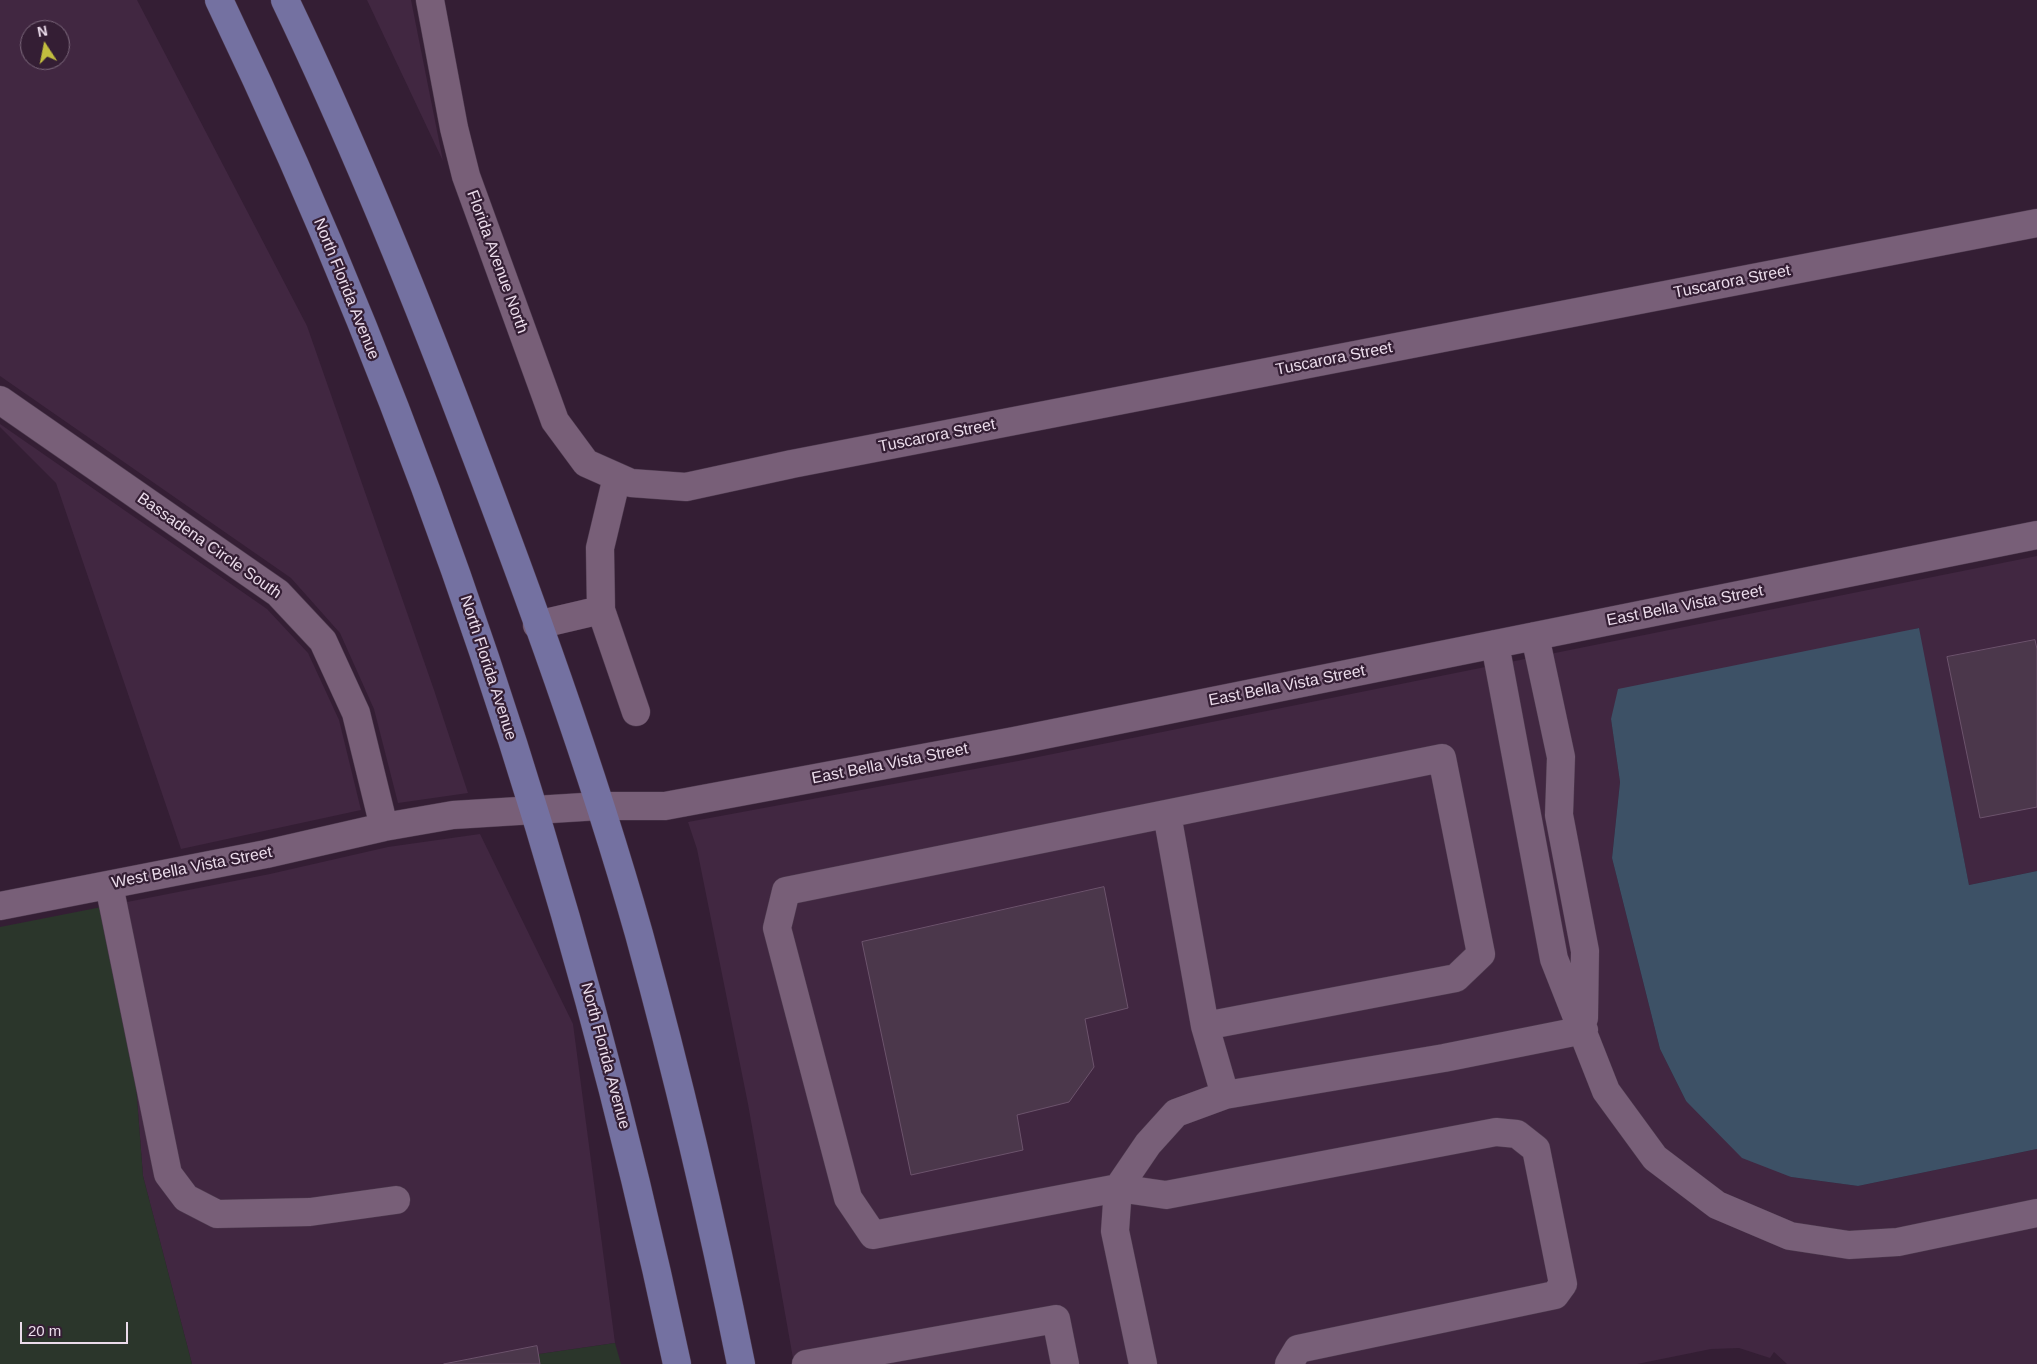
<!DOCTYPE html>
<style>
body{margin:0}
#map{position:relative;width:2037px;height:1364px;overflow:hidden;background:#341e34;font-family:Helvetica,sans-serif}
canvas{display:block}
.north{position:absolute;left:20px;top:20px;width:50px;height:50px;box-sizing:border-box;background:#341e34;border:1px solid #7d6a7d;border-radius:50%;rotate:349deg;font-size:14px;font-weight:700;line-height:20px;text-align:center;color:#ebdceb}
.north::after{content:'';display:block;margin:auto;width:18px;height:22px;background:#c2bd3f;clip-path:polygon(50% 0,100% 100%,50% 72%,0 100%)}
.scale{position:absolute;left:20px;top:1322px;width:108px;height:22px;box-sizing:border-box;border:2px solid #ebdceb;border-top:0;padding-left:6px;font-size:15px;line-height:18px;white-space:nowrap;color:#ebdceb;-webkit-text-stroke:4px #341e34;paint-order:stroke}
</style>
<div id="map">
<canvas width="2037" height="1364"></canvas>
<div class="north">N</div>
<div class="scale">20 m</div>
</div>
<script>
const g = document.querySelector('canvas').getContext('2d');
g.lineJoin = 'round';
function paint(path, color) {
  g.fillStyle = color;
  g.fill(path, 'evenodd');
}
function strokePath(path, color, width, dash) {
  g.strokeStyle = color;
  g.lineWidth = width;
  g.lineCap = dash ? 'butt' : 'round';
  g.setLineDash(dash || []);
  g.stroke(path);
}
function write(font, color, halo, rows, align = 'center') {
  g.font = font + ' Helvetica,sans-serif';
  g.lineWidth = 4.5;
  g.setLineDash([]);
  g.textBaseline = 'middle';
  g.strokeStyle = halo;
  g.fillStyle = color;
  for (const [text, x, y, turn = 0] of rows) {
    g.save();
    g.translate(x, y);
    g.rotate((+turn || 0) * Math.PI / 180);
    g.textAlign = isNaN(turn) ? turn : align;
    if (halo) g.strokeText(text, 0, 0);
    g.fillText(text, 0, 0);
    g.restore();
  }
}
paint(new Path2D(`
 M0 0H137L307 326 434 690 468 793 398 803 374 709 340 633 291 578 0 376ZM30 30H60V60H30Z
 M367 0H411L443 161Z
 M0 424 267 609 308 653 339 720 361 810 181 849 56 483 0 427Z
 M2037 556V871L1969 885 1918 628 1611 719 1620 782 1612 858 1660 1049 1686 1101 1791 1177 1858 1186 2037 1149V1364H1787L1774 1352 1770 1358 1739 1348 1711 1349 1637 1364H794L748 1104 697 849 688 822 1018 761Z
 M480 834 573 1024 615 1343 470 1364H192L143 1176 122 903 270 874 388 847Z`), '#412741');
paint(new Path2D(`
 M122 903 143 1176 192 1364H0V927Z
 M615 1343 621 1364H470Z`), '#2b362b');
paint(new Path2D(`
 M1919 628 1969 885 2037 871V1149L1858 1186 1791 1177 1742 1158 1686 1101 1660 1049 1612 858 1620 782 1611 719 1618 689Z`), '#3d5166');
const building = new Path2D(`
 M2035 640 2037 649V807L1980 818 1947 657Z
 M1104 887 1128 1008 1085 1019 1094 1067 1069 1102 1017 1115 1023 1150 911 1175 862 942Z
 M537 1346 540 1364H444Z`);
paint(building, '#4b374b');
strokePath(building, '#6c536c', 1);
const minor = new Path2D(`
 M430 0 454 128 466 176 555 421 586 463 631 483 686 487 792 464 2037 223
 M0 400 278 593 323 641 356 713 384 827
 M617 477 600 548 601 610 636 712
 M537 625 601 610
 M1535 636 1561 757 1559 815 1585 951 1584 1018
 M1495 644 1554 959 1606 1091 1655 1158 1717 1205 1790 1236 1849 1245 1898 1242 2037 1213
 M1167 814 1205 1026 1225 1095
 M109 885 168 1174 186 1198 217 1214 310 1212 396 1200
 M0 906 266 854 384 827 453 815 600 806H665L1014 741 2037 535
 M1205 1026 1456 978 1481 954 1442 758 786 891 777 928 848 1198 873 1235 1118 1188 1166 1195 1496 1132 1517 1134 1536 1149 1563 1284 1555 1295 1298 1349 1289 1364
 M806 1364 1056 1319 1065 1364
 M1143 1364 1115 1231 1118 1188 1148 1144 1176 1113 1225 1095 1444 1058 1584 1030`);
const major = new Path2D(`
 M219 0C427 434 577 893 677 1364
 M285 0C352 140 410 282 465 427 528 592 591 764 639 934 678 1076 712 1220 741 1364`);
strokePath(minor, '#4d3a4e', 29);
strokePath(major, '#4d3a4e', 29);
strokePath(minor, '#785f78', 28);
strokePath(major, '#7471a1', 28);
write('16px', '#ebdceb', '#341e34', [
 ["Florida Avenue North",497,262,70],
 ["Tuscarora Street",1732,282,-11],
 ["North Florida Avenue",346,289,68],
 ["Tuscarora Street",1334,359,-11],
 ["Tuscarora Street",937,436,-11],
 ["Bassadena Circle South",209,546,35],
 ["East Bella Vista Street",1685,606,-11],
 ["North Florida Avenue",488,668,72],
 ["East Bella Vista Street",1287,686,-11],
 ["East Bella Vista Street",890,764,-11],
 ["West Bella Vista Street",192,868,-11],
 ["North Florida Avenue",605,1056,75]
]);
</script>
